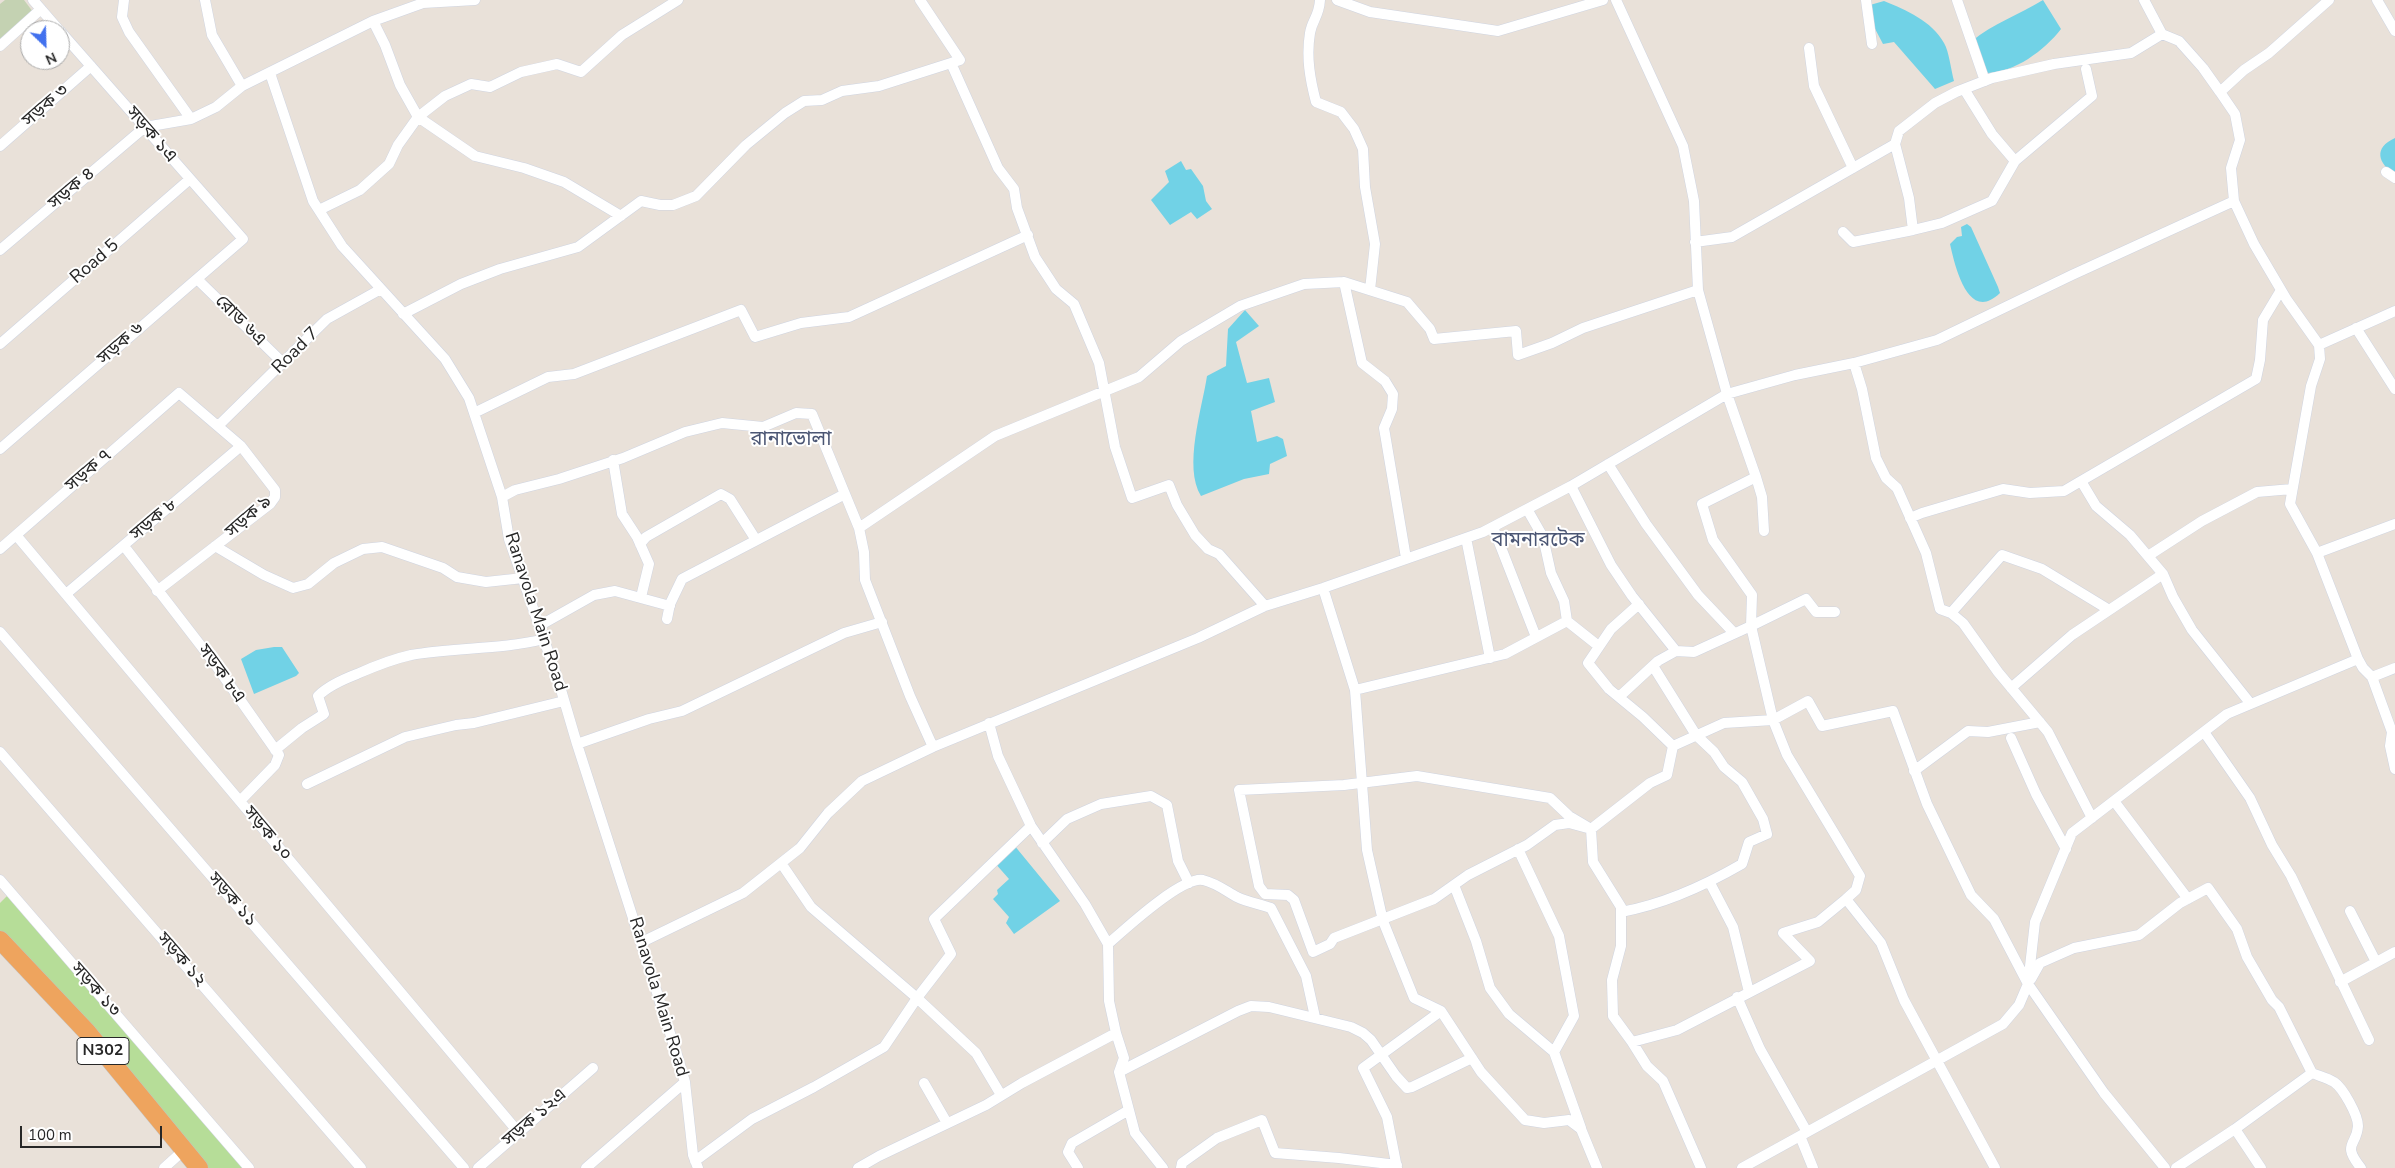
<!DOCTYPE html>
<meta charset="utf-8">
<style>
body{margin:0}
#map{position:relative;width:2395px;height:1168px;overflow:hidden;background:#e9e1d9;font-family:"Nunito Sans",sans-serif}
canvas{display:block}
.north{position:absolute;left:20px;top:20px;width:50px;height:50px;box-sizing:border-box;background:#fff;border:1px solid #a9a9a9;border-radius:50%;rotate:156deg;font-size:14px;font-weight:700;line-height:20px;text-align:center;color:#272727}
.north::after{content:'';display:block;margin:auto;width:18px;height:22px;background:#4271ee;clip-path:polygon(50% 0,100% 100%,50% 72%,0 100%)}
.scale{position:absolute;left:20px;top:1126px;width:142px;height:22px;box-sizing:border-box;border:2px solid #272727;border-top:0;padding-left:6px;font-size:15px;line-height:18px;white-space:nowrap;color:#272727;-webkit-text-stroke:4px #fff;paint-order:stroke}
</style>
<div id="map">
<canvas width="2395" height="1168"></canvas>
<div class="north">N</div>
<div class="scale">100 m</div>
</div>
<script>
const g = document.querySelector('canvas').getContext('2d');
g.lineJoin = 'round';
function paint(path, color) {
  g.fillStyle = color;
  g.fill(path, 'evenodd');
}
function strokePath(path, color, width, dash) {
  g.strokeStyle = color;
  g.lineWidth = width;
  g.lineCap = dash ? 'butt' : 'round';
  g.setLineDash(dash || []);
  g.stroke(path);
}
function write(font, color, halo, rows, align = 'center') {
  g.font = font + ' "Nunito Sans","Noto Sans Bengali",sans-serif';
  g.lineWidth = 4;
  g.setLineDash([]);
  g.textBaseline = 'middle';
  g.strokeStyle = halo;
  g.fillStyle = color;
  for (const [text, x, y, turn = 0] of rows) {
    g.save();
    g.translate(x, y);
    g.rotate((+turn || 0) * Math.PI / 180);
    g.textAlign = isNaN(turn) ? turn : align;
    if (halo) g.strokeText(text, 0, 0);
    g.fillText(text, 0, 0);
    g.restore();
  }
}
paint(new Path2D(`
 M7 896 243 1168H206L0 935V903Z`), '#b6dd98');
paint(new Path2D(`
 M5 0H24L33 12 2 41 0 38V4Z`), '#c4d2b2');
paint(new Path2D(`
 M2043 0 2061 29C2045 50 2014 73 1987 73L1972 41C1992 24 2019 15 2043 0Z
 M1884 1C1906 10 1932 21 1944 43 1949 51 1951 70 1954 81L1935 89 1894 42 1883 44 1872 23 1870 5Z
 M2395 138V175C2378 163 2373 148 2395 138Z
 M1181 161 1186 170 1191 169 1203 186 1206 201 1212 209 1197 219 1191 212 1170 225 1151 200 1169 182 1165 171Z
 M1967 224 1971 227 1998 287 2000 293C1968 324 1955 266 1950 244L1957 237 1962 236 1961 227Z
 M1245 310 1259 326 1236 342 1247 383 1269 378 1275 402 1251 411 1257 442 1277 436 1283 439 1287 456 1270 464 1269 474 1244 479 1201 496C1183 467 1202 409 1207 376L1226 366 1228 329Z
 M274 647H282L299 673 296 676 254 694 241 659 256 650Z
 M1014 845 1060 901 1014 934 1006 923 1009 917 993 899 998 894 997 890 1009 879 994 862Z`), '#71d2e6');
const minor = new Path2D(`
 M33 0 59 30
 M124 0 122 17 129 32 191 119
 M205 0 212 35 242 86
 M920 0 960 60 951 63 998 168 1014 189 1017 208 1035 257 1056 289 1074 304 1099 363 1115 447 1132 498 1169 485 1177 505 1195 535 1208 549 1219 554 1265 606
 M1320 0C1319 17 1312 20 1310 33 1306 57 1310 79 1316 102L1341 112 1354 129 1363 149 1365 187 1375 244 1370 290
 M1337 0 1370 12 1498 31 1603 0
 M1616 0 1683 146 1694 201 1698 290 1727 394 1756 477 1702 504 1713 540 1752 595 1751 626 1806 599 1816 612H1835
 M1866 0 1872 44
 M1957 0 1985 81
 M2144 0 2162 34 2179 41 2203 68 2220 92
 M2329 0 2269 53 2244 70 2220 92 2235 114 2240 140 2231 168 2234 201 2254 244 2287 300 2319 345 2320 359 2311 386 2290 504 2317 553 2358 659
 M2377 0 2395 31
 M373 21 385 45 400 85 418 117 475 156 524 168 564 182 621 216
 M0 46 41 9
 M1809 48 1814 86 1853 168
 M270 73 313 201 342 246 445 359 469 398 502 497 509 539 559 683 577 744 678 1058 685 1082 693 1155 698 1168
 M1964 89 1992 134 2015 161
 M1895 144 1909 198 1913 230 1942 223 1992 201 2015 161 2092 96 2086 69
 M0 146 91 66
 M2386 172 2395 178
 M319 210 360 190 389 164 398 145 418 117 445 96 471 84 490 87 521 72 557 64 581 72 622 35 678 0
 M1843 232 1853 242 1913 230
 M1695 242 1732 237 1895 144 1899 131 1935 103 1956 92 1992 78 2054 64 2131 53 2162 34
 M0 250 145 127 191 119 216 107 242 86 373 21 423 3 475 0
 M197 279 284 364
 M1344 282 1362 363 1385 381 1393 394 1392 409 1384 428 1406 558
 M403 314 461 284 500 269 578 247 641 201 660 205H673L696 196 746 145 785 113 804 101 822 100 842 91 879 86 951 63
 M2356 328 2395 389
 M0 344 190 179
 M2319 345 2395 311
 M1854 363 1862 389 1876 458 1886 478 1897 488 1926 553 1940 609 1951 613 1963 623 1998 672 2048 732 2092 818
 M474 413 548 377 574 374 741 310 755 337 801 323 849 317 1028 235
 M219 425 327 319 381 289
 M0 449 243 239 60 31
 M613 460 622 514 637 537 649 564 641 597
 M1608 464 1646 524 1698 595 1734 633
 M1756 477 1762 497 1764 531
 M2081 481 2256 379 2260 360 2263 320 2281 290
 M1571 486 1611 565 1632 596 1676 651 1694 652 1751 626 1773 720 1787 755 1860 876 1856 890 1846 899 1881 943 1904 1000 1995 1168
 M502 497 515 490 559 479 623 458 685 432 722 423 763 427 796 413 812 414 859 528 864 552 865 580 910 696 933 747
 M1527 509 1543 537 1551 573 1564 601 1567 621
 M1910 518 1922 513 2003 489 2030 493 2064 491 2081 481 2096 506 2130 535 2163 574 2173 597 2192 630 2250 703
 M1493 527 1536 637
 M859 528 995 436 1139 377 1181 341 1240 306 1304 284 1344 282 1407 302 1430 329 1434 339 1516 331 1518 355 1552 343 1583 328 1698 290
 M16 535 519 1133
 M1466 538 1490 658
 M640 544 646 537 721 494 730 499 756 540
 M124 546 215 664 279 755 275 765 240 801
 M215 546 264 575 293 588 308 584 334 563 363 549 382 547 443 568 457 577 486 582 523 578
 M0 549 179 393 241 446 275 490V497L270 504 157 591
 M2317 553 2395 524
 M2148 556 2202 521 2257 492 2292 489
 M1323 588 1355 690 1367 850 1383 921 1414 998 1441 1011 1481 1072 1525 1120 1544 1123 1569 1120 1581 1129 1597 1168
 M66 594 241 446
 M1639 604 1611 629 1588 663 1609 689 1643 717 1673 746
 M1951 613 2002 555 2042 569 2106 608
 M667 619 670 604 682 579 845 494
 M539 626 594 595 615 591 670 606
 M0 632 464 1168
 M2372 677 2392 732 2390 746 2395 769
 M2011 688 2072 635 2163 574
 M1355 690 1505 654 1567 621 1596 644
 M1619 697 1658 661 1676 651
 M989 723 998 756 1031 826 1085 904 1108 944 1109 1001 1116 1033 1124 1058 1119 1072 1135 1133 1163 1168
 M2204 732 2250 798 2272 845 2291 876 2369 1040
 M2011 738 2036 794 2066 849
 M577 744 649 719 682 711 844 633 882 622
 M275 750 302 728 324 714 318 696C328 686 344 679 357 674 375 666 393 659 411 655 455 647 501 650 544 639
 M0 752 361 1168
 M1914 771 1968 731 1988 732 2040 722
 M307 784 405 737 456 725 474 723 564 701
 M2114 801 2188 899
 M1042 843 1067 819 1101 804 1151 796 1167 805 1178 861 1189 883
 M1518 849 1559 936 1574 1016 1554 1052 1581 1128
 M781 863 811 907 917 998 976 1053 1001 1095
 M0 880 249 1168
 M1710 883 1733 927 1749 992
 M1454 885 1476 941 1490 988 1509 1014 1554 1052
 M1846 899 1818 922 1783 933 1810 961 1677 1030 1632 1042 1613 1016 1612 980 1621 946V907L1593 862 1591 829 1569 823 1555 825 1527 845 1468 875 1434 899 1334 938 1330 944 1313 952 1294 900 1288 895 1265 894 1259 886 1239 790 1344 785 1417 776 1550 798 1569 816 1591 829 1650 783 1667 775 1673 746 1724 723 1773 720 1808 701 1822 726 1893 711 1927 804 1971 895 1994 919 2028 984 2104 1093 2165 1168
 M2350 911 2376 962
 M1621 912C1665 904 1704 886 1742 864L1749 842 1767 834 1763 819 1742 782 1724 767 1714 752 1696 735 1653 666
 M642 942 743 893 800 848 828 813 862 781 933 747 1198 638 1265 606 1323 588 1483 532 1571 486 1727 394 1795 375 1854 363 1937 340 2072 275 2234 201
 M1108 944C1124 930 1182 876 1203 880 1216 883 1226 891 1237 897 1247 902 1260 904 1271 908L1306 976 1315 1017
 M2031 979 2040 963 2074 948 2139 935 2180 903 2208 888 2237 929 2247 957 2272 1000 2279 1007 2312 1073C2319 1076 2327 1078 2334 1082 2343 1088 2358 1115 2358 1126 2357 1146 2341 1143 2361 1168
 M2340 982 2395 952
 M1737 997 1760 1049 1807 1132
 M1632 1042 1647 1066 1663 1081 1701 1168
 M1119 1072 1238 1011 1251 1006 1269 1007 1351 1027 1363 1033 1371 1040 1396 1076 1407 1088 1412 1087 1472 1058
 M924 1083 947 1123
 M2235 1129 2261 1168
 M1800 1136 1813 1168
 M695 1161 752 1119 814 1087 884 1047 917 998 951 954 934 919 1031 826
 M164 1168 184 1150
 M478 1168 593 1068
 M586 1168 685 1082
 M858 1168 879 1156 986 1105 1022 1083 1116 1033
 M1078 1168 1068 1152 1072 1143 1129 1110
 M1181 1168 1182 1163 1217 1138 1262 1120 1275 1153 1339 1158 1397 1165
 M1397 1168 1387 1117 1363 1068 1441 1011
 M1742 1168 2003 1024 2019 1005 2028 984 2035 922 2072 833 2227 714 2358 659 2363 668 2372 677 2395 668
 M2176 1168 2235 1129 2312 1073`);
const trunk = new Path2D(`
 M0 940 87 1032 199 1168`);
strokePath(minor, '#cfd4e0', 11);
strokePath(trunk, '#c3c3c3', 19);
strokePath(minor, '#fff', 10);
strokePath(trunk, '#eea45e', 18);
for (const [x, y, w] of [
 [103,1051,52]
]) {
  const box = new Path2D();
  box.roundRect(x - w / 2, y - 13.5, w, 27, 4);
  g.fillStyle = '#fff';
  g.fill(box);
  strokePath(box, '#272727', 1);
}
write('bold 16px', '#272727', null, [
 ["N302",103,1051]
]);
write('18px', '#272727', '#fff', [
 ["সড়ক ৩",46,106,-41],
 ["সড়ক ১এ",151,135,49],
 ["সড়ক ৪",72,189,-40],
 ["Road 5",95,262,-41],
 ["রোড ৬এ",240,321,45],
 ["সড়ক ৬",121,344,-41],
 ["Road 7",296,351,-45],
 ["সড়ক ৭",89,471,-41],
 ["সড়ক ৯",249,517,-41],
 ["সড়ক ৮",154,520,-40],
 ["Ranavola Main Road",535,612,72],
 ["সড়ক ৮এ",221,674,54],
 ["সড়ক ১০",267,834,50],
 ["সড়ক ১১",232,900,49],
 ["সড়ক ১২",181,960,49],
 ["সড়ক ১৩",95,990,49],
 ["Ranavola Main Road",658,997,73],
 ["সড়ক ১২এ",535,1118,-41]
]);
write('20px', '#4b5674', '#fff', [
 ["রানাভোলা",791,440],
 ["বামনারটেক",1538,541]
]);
</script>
